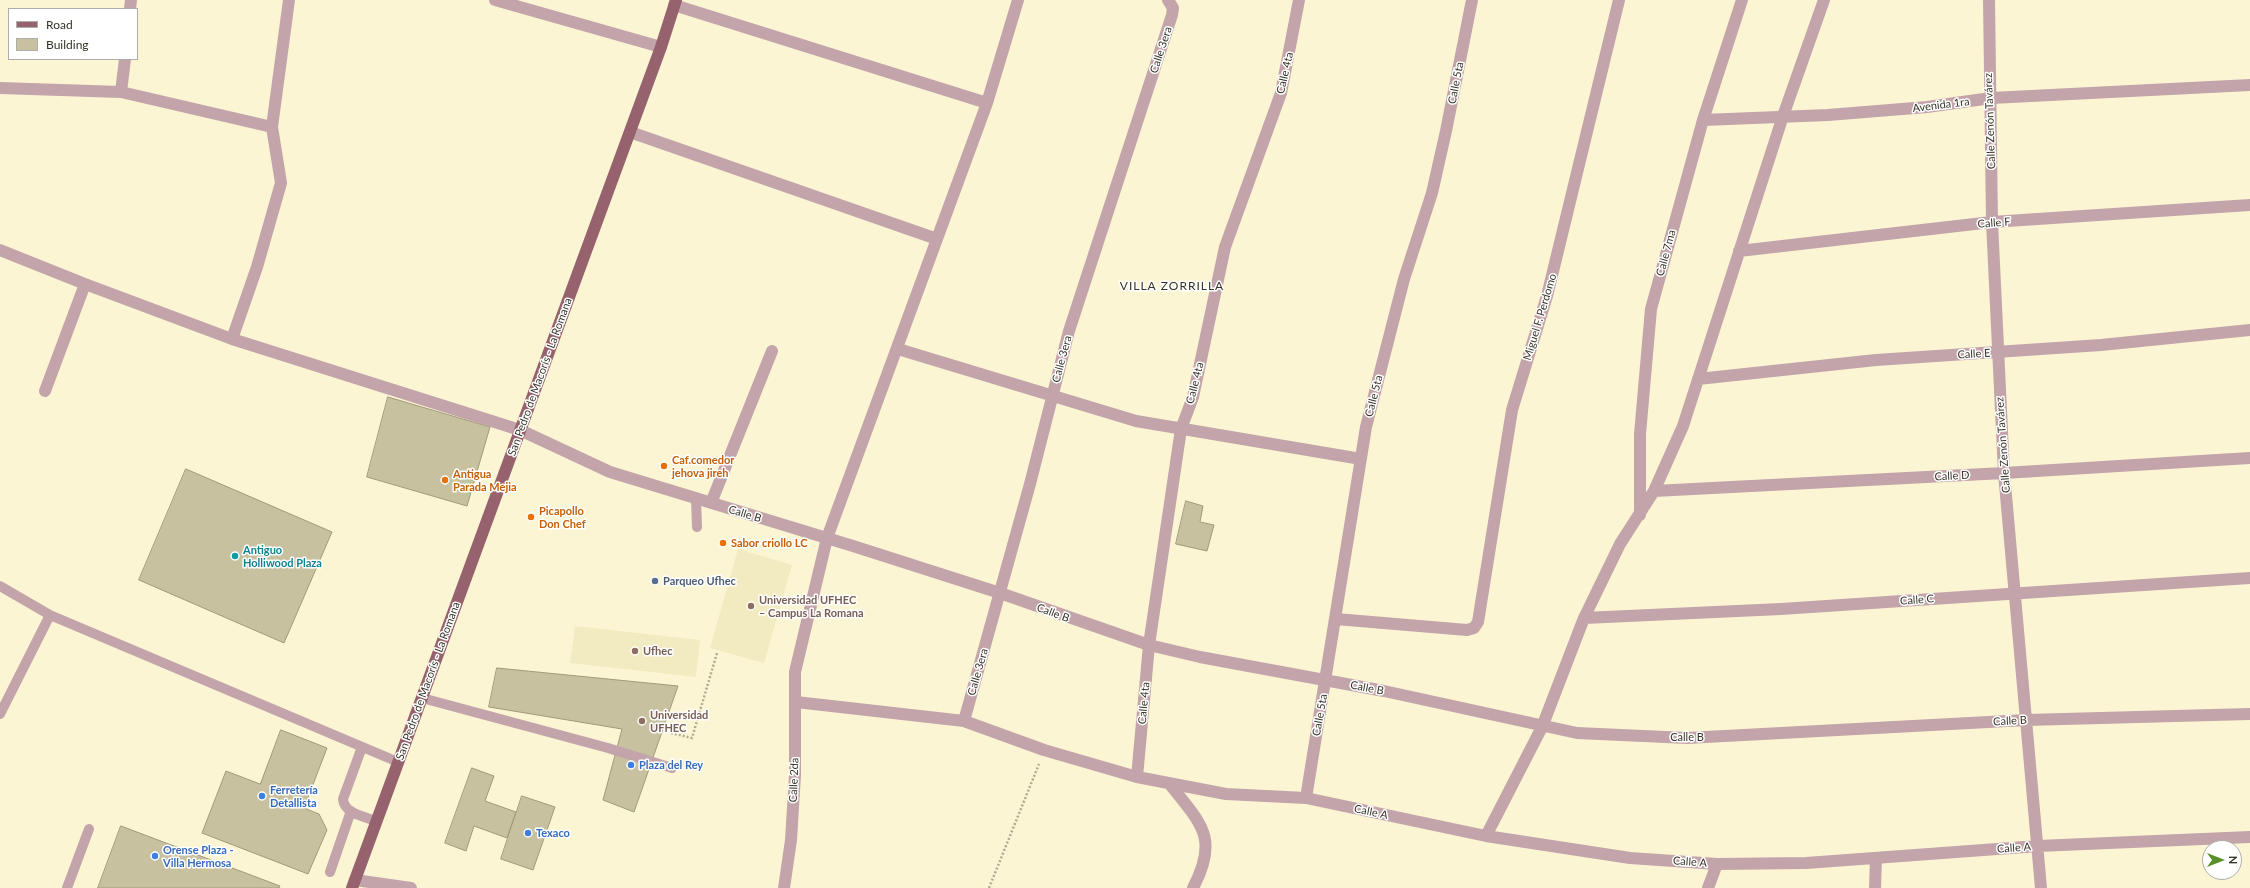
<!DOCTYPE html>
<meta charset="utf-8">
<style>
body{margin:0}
#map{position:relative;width:2250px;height:888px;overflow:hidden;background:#fbf5d3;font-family:Lato,sans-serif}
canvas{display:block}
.legend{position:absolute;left:8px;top:8px;width:130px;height:52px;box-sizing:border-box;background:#fff;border:1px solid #aeada8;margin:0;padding:5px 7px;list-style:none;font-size:12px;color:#353326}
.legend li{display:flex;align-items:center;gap:8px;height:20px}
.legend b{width:20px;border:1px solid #aeada8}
.north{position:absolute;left:2202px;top:840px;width:40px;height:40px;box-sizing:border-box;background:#fff;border:1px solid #aeada8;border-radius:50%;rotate:90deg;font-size:11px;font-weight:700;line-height:16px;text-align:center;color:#353326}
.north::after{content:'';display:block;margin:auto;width:14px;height:18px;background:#5a902a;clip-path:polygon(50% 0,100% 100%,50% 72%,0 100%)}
</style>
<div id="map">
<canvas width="2250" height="888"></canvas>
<ul class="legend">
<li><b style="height:5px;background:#96626d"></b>Road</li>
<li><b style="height:11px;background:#c7c1a0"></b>Building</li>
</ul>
<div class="north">N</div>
</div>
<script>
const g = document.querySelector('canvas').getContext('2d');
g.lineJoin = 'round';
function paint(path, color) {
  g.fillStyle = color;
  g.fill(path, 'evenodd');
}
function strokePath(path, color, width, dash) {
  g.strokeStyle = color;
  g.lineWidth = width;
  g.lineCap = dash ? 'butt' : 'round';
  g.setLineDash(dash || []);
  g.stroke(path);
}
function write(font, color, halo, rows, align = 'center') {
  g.font = font + ' Lato,sans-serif';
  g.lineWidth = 3;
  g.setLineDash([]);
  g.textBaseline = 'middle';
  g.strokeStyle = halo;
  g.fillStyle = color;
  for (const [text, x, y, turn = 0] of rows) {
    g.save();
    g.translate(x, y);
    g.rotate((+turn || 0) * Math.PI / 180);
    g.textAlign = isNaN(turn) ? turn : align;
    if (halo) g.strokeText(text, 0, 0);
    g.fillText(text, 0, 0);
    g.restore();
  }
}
paint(new Path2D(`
 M738 549 792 565 764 663 710 648Z
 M575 626 700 640 696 677 570 663Z`), '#f2ebc1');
const building = new Path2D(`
 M388 397 490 427 467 506 367 477Z
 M186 469 332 532 284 643 139 580Z
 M1186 501 1203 506 1200 522 1214 525 1207 551 1176 544Z
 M497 668 678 686 634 812 603 800 622 729 489 707Z
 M281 730 327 748 304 808 319 814 327 830 308 874 202 833 226 771 260 784Z
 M472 768 494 776 485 801 516 812 507 838 474 826 466 851 445 843Z
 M522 796 555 807 533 870 501 859Z
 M121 826 280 886 279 888H98Z`);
paint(building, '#c7c1a0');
strokePath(building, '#a09a7a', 1);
strokePath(new Path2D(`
 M671 733 692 738 717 653
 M989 888 1039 764`), '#afab91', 2.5, [2, 2]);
strokePath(new Path2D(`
 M696 499 697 527
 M0 586 50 615 398 762
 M422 698 608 748 672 768
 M0 714 50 615
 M362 747 343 799C344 814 364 816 376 821
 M330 872 351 811
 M67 888 89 829`), '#c3a4aa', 10);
strokePath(new Path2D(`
 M495 0 661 47
 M1989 0 1992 222 2004 473 2041 888
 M674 5 987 103
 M130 9 131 0
 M0 88 121 92 272 127
 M121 92 125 59
 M1703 120 1828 115 1927 107 1991 98 2250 85
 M630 132 937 239
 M0 250 85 284 232 339 520 430 610 472 853 546 1000 593 1149 645 1200 657 1384 691 1577 733 1687 738 2026 720 2250 714
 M1739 251 1992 222 2250 205
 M232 339 257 267 281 183 272 127 289 0
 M898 349 1136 421 1361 459
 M1698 379 1876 360 2101 345 2250 330
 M45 391 85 284
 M1654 491 2004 473 2250 458
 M711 503 772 351
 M1640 515V434L1651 309 1703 120 1742 0
 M1584 618 1781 609 2250 578
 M1336 619 1467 630 1474 628 1478 622 1512 410 1547 296 1619 0
 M796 702 964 721 1044 750 1137 777 1226 794 1306 798 1486 836 1630 858 1717 864 1806 863 2038 846 2250 837
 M964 721 1030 484 1069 331 1172 15 1173 8 1168 0
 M1137 777 1149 645 1181 429 1193 397 1225 247 1281 93 1299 0
 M1169 783C1200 823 1220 837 1193 888
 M1306 798 1366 427 1404 279 1432 193 1446 131 1472 0
 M1486 836 1542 727 1584 618 1620 544 1654 491 1683 426 1783 116 1824 0
 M355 880 411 888
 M784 888 791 840 795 775V672L827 538 987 103 1018 0
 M1708 888 1717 864
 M1875 888 1876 858`), '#c3a4aa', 12);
strokePath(new Path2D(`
 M352 888 661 47 676 0`), '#96626d', 12);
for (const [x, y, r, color] of [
 [664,466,4,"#e8710a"],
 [445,480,4,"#e8710a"],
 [531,517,4,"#e8710a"],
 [723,543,4,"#e8710a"],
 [235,556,4,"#0f9aa8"],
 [655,581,4,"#5c6f8a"],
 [751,606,4,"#8d6e63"],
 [635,651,4,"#8d6e63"],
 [642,721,4,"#8d6e63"],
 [631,765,4,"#3f7fe0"],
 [262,796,4,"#3f7fe0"],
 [528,833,4,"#3f7fe0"],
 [155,856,4,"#3f7fe0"]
]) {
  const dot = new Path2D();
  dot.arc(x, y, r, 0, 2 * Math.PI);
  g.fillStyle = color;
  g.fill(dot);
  strokePath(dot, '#fff', 1.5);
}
write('11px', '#353326', '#fff', [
 ["Calle 3era",1161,50,-72],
 ["Calle 4ta",1285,73,-77],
 ["Calle 5ta",1456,83,-79],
 ["Avenida 1ra",1941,105,-7],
 ["Calle Zenón Tavárez",1990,121,-92],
 ["Calle F",1994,223,-4],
 ["Calle 7ma",1666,253,-75],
 ["Miguel F. Perdomo",1540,317,-73],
 ["Calle E",1974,354,-3],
 ["Calle 3era",1062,359,-75],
 ["San Pedro de Macorís - La Romana",540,377,-70],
 ["Calle 4ta",1195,383,-76],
 ["Calle 5ta",1374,396,-76],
 ["Calle Zenón Tavárez",2003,445,-94],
 ["Calle D",1952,476,-3],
 ["Calle B",745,514,17],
 ["Calle C",1917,600,-4],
 ["Calle B",1053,613,20],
 ["Calle 3era",978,672,-74],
 ["San Pedro de Macorís - La Romana",428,681,-70],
 ["Calle B",1367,688,11],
 ["Calle 4ta",1144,703,-85],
 ["Calle 5ta",1320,715,-80],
 ["Calle B",2010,721,-3],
 ["Calle B",1687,737],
 ["Calle 2da",794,780,-88],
 ["Calle A",1371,812,12],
 ["Calle A",2014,848,-4],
 ["Calle A",1690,862,4]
]);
write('bold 11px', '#c56008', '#fff', [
 ["Caf.comedor",672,460],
 ["jehova jireh",672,473],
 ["Antigua",453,474],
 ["Parada Mejia",453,487],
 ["Picapollo",539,511],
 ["Don Chef",539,524],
 ["Sabor criollo LC",731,543]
], 'left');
write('bold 11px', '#0d838f', '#fff', [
 ["Antiguo",243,550],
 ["Holliwood Plaza",243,563]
], 'left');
write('bold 11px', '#4e5e75', '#fff', [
 ["Parqueo Ufhec",663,581]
], 'left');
write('bold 11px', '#785e54', '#fff', [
 ["Universidad UFHEC",759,600],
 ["– Campus La Romana",759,613],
 ["Ufhec",643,651],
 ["Universidad",650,715],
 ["UFHEC",650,728]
], 'left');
write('bold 11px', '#366cbe', '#fff', [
 ["Plaza del Rey",639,765],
 ["Ferretería",270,790],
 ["Detallista",270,803],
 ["Texaco",536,833],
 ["Orense Plaza -",163,850],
 ["Villa Hermosa",163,863]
], 'left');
g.letterSpacing = '1px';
write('12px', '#353326', '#fff', [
 ["VILLA ZORRILLA",1172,286]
]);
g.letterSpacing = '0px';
</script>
